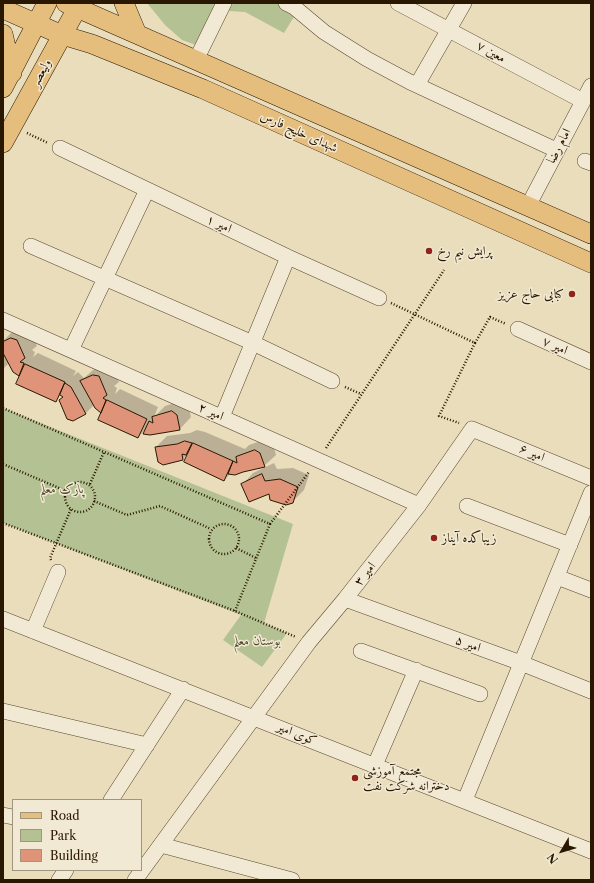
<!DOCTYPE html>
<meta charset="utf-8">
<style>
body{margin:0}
#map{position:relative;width:594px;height:883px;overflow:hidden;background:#eaddbc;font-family:"Libre Caslon Text",serif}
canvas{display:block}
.frame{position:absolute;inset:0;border:4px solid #2a1701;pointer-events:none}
.legend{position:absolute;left:12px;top:799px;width:130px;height:72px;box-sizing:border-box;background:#f1e9d3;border:1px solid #a1957f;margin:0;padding:5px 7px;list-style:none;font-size:12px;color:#2a1701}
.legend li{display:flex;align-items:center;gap:8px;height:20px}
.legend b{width:20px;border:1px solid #a1957f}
.north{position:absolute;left:542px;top:831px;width:40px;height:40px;-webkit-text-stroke:3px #f1e9d3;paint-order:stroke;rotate:232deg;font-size:11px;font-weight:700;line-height:16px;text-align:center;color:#2a1701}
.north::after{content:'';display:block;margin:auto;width:14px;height:18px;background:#2a1701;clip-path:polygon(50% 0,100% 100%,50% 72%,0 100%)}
</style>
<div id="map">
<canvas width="594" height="883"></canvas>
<div class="frame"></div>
<ul class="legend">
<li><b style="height:5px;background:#e5be7e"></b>Road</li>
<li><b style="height:11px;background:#b4c293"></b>Park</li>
<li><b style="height:11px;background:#df9378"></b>Building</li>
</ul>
<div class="north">N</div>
</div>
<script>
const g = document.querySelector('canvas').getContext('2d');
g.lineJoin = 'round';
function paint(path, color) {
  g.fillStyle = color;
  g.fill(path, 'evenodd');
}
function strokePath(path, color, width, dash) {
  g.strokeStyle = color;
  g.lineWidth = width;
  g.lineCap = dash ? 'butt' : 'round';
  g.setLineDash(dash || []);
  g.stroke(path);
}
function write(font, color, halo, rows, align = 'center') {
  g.font = font + ' "Libre Caslon Text",Amiri,serif';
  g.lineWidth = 3;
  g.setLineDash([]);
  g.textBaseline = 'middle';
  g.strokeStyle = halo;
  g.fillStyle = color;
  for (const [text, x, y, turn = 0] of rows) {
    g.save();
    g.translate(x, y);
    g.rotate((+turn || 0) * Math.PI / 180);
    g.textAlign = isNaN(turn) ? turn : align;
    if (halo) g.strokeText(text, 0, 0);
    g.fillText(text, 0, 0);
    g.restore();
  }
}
paint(new Path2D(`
 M147 3H218L199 46 182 40 165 25Z
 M233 3H279L297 12 284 33 245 12 229 11Z
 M3 408 293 524 264 623 287 633 262 667 223 640 241 615 3 523Z`), '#b4c293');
paint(new Path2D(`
 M23 327 29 328 37 346 32 350 35 352 33 357 38 353 76 371 73 376 78 372 84 378 93 370 105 363 111 365 119 382 114 386 117 388 115 394 120 389 158 407 154 417 165 406 184 400 188 404 191 417 180 429H146L138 437 105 407 101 411 94 405 85 414 61 395 55 401 13 371 10 362 3 369V341L11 333Z
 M197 430 205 432 245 449 249 445 267 439 272 441 276 455 264 466 230 474 224 480 189 452 183 459 156 447 167 436 190 433Z
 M274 463 277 469 293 468 309 475 304 490 292 502 270 493 242 485 253 473Z`), '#0003');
const building = new Path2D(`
 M11 338 17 340 25 358 20 362 24 363 19 376 13 372 3 353V342Z
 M25 364 65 382 56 402 16 384Z
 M93 375 99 376 107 395 103 398 106 400 101 413 95 408 80 381Z
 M65 383 71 387 86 414 73 421 67 419 59 400 63 397 60 395Z
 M107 400 147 419 138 438 98 420Z
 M172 411 177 415 180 430 150 435 143 434 149 421 153 423 152 417Z
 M185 441 192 443 186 455 182 454 183 460 163 465 158 462 155 447 177 444Z
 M193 443 233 461 224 481 184 462Z
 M255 450 260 453 265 467 243 472 235 475 228 474 233 461 237 463 236 457Z
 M262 474 265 481 280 479 298 487 293 503 286 505 270 500 269 494 249 502 241 484Z`);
paint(building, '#df9378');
strokePath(building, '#2a1701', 1);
const minor = new Path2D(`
 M286 3 294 7 324 32 367 59 410 82 556 150
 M398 3 583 101
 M196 60 224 3
 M417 85 464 3
 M60 148 288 257 379 298
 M585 161 591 163
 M528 206 591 86
 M31 246 253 343 332 381
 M3 320 419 505
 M518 329 591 362
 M71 350 147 190
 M222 417 288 257
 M467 506 570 545
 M557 577 591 590
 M345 599 521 663 591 691
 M3 619 591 851
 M33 631 58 572
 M361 651 480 694
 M3 711 147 745
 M375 765 416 670
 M111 800 183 689
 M465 800 591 493
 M3 815 13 817
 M161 845 292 880
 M59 880 66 870
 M135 880 309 642 345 599 419 505 472 429 591 478`);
const major = new Path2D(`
 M66 3 591 234
 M124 3 137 34
 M3 9 62 35 92 44 203 89 591 263
 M3 34 12 73
 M3 88 47 3
 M3 143 80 3`);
strokePath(minor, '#5a4830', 16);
strokePath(major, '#2a1701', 20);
strokePath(new Path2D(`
 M27 133 48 143
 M391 303 475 343 439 416 459 423
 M475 343 490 317 506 324
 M345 387 361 394
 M3 408 270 524 235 611
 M326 448 444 270
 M3 464 66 491
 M65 497a15 15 0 1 1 30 0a15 15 0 1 1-30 0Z
 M90 484 104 452
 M94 501 127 515 160 506 211 529
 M3 523 235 611 296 637
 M209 539a15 15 0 1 1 30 0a15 15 0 1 1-30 0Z
 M270 524 309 472
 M236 548 256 558
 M51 560 50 558 71 509`), '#2a1701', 2.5, [1, 2]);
strokePath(minor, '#f1e9d3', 15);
strokePath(major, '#e5be7e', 19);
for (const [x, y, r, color] of [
 [429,251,4,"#8f2418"],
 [572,294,4,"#8f2418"],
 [434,538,4,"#8f2418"],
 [355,778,4,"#8f2418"]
]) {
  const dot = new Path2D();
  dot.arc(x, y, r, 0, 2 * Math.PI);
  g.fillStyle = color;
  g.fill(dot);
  strokePath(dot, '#f1e9d3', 1.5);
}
write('13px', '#2a1701', '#f1e9d3', [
 ["معین ۷",491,52,28],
 ["ولیعصر",41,73,-62],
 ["شهدای خلیج فارس",299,132,24],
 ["امام رضا",559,146,-62],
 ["امیر ۱",219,224,25],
 ["امیر ۷",555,346,24],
 ["امیر ۲",211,412,24],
 ["امیر ۶",532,453,23],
 ["امیر ۳",365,574,-52],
 ["امیر ۵",468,644,20],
 ["کوی امیر",297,734,22]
]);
write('13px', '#2a1701', '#f1e9d3', [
 ["پرایش نیم رخ",437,251],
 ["کبابی حاج عزیز",564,294,"right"],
 ["زیباکده آیناز",442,538],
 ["مجتمع آموزشی",363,771],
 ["دخترانه شرکت نفت",363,786]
], 'left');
write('italic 13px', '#534a2d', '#f1e9d3', [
 ["پارک معلم",62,489],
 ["بوستان معلم",257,641]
]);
</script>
